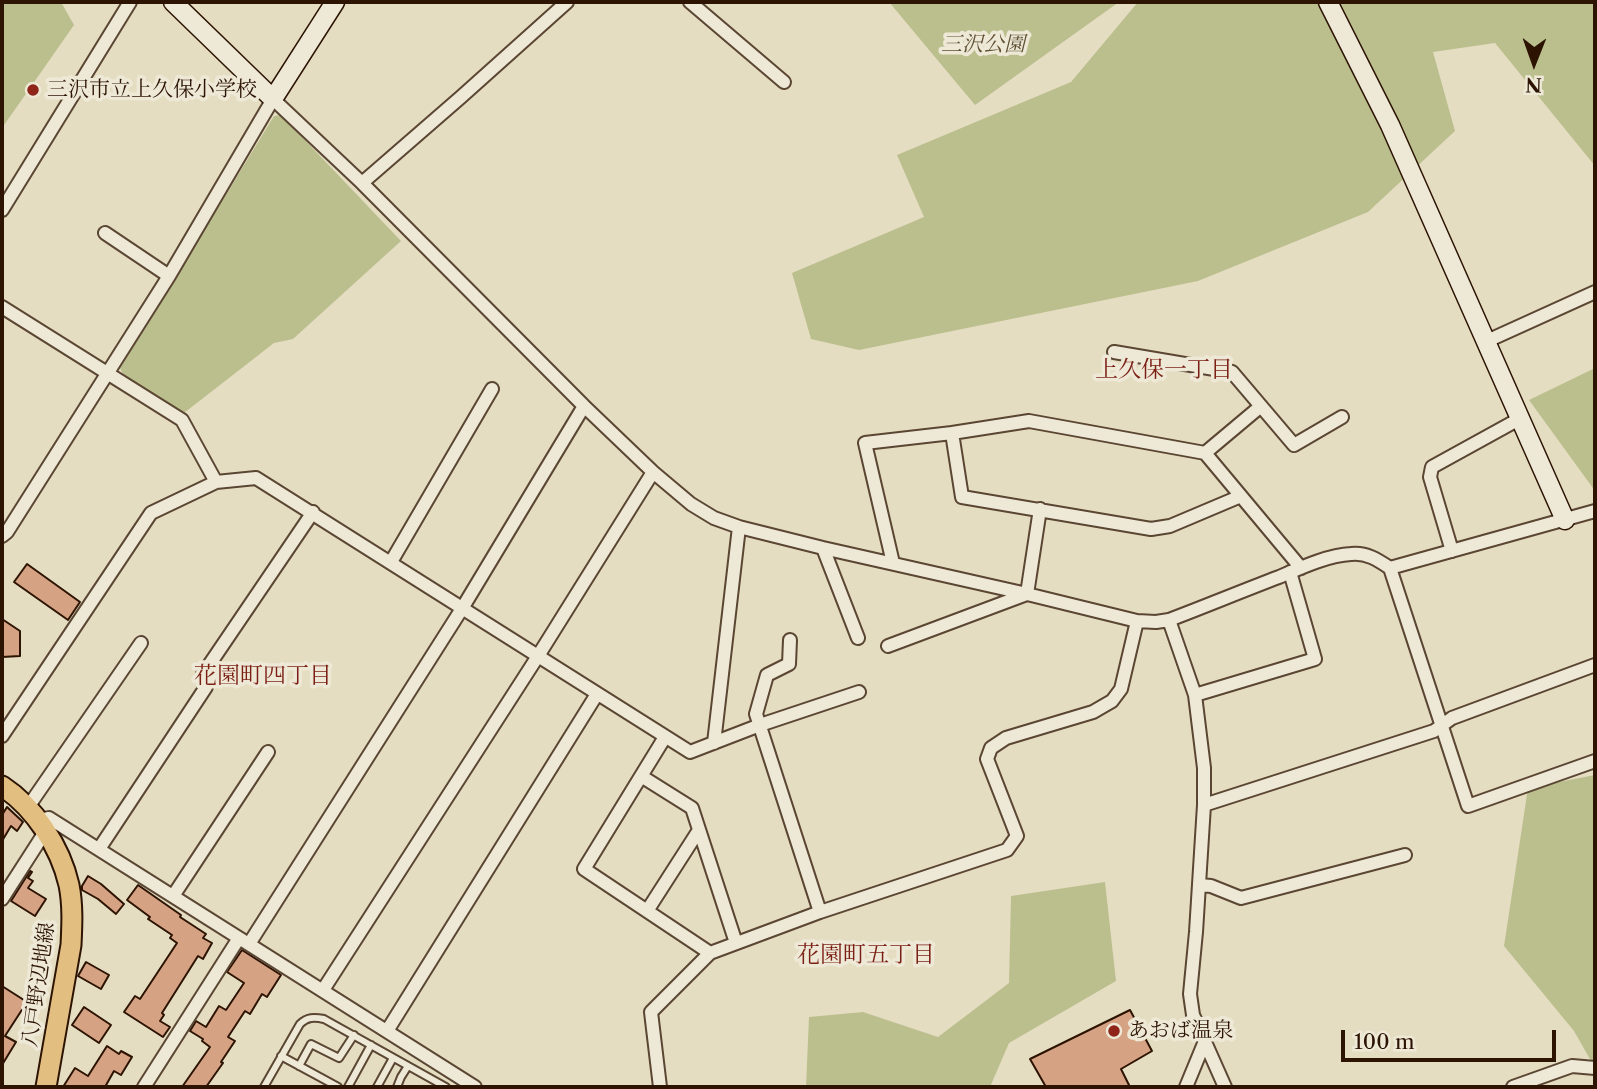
<!DOCTYPE html>
<meta charset="utf-8">
<style>
body{margin:0}
#map{position:relative;width:1597px;height:1089px;overflow:hidden;background:#e5ddc1;font-family:"Libre Caslon Text",serif}
canvas{display:block}
.frame{position:absolute;inset:0;border:4px solid #2c1302;pointer-events:none}
.north{position:absolute;left:1499px;top:28px;width:70px;height:70px;-webkit-text-stroke:5px #eee9d7;paint-order:stroke;rotate:181deg;font-size:19px;font-weight:700;line-height:28px;text-align:center;color:#2c1302}
.north::after{content:'';display:block;margin:auto;width:24px;height:32px;background:#2c1302;clip-path:polygon(50% 0,100% 100%,50% 72%,0 100%)}
.scale{position:absolute;left:1341px;top:1030px;width:215px;height:32px;box-sizing:border-box;border:4px solid #2c1302;border-top:0;padding-left:9px;font-size:21px;line-height:24px;white-space:nowrap;color:#2c1302;-webkit-text-stroke:5px #eee9d7;paint-order:stroke}
</style>
<div id="map">
<canvas width="1597" height="1089"></canvas>
<div class="frame"></div>
<div class="north">N</div>
<div class="scale">100 m</div>
</div>
<script>
const g = document.querySelector('canvas').getContext('2d');
g.lineJoin = 'round';
function paint(path, color) {
  g.fillStyle = color;
  g.fill(path, 'evenodd');
}
function strokePath(path, color, width, dash) {
  g.strokeStyle = color;
  g.lineWidth = width;
  g.lineCap = dash ? 'butt' : 'round';
  g.setLineDash(dash || []);
  g.stroke(path);
}
function write(font, color, halo, rows, align = 'center') {
  g.font = font + ' "Libre Caslon Text","Noto Serif JP",serif';
  g.lineWidth = 7;
  g.setLineDash([]);
  g.textBaseline = 'middle';
  g.strokeStyle = halo;
  g.fillStyle = color;
  for (const [text, x, y, turn = 0] of rows) {
    g.save();
    g.translate(x, y);
    g.rotate((+turn || 0) * Math.PI / 180);
    g.textAlign = isNaN(turn) ? turn : align;
    if (halo) g.strokeText(text, 0, 0);
    g.fillText(text, 0, 0);
    g.restore();
  }
}
paint(new Path2D(`
 M2 2H61L74 25 2 128Z
 M889 2H1119L975 105Z
 M1138 2H1595V166L1495 43 1433 52 1455 131 1368 212 1198 281 859 350 811 339 792 273 924 217 897 155 1071 82Z
 M281 115 401 241 293 339 274 343 184 413 124 376 120 368 274 116Z
 M1595 368V491L1529 400Z
 M1595 775V1068L1574 1031 1504 946 1528 788Z
 M1105 882 1116 981 1009 1043 990 1087H806L809 1017 863 1012 938 1037 1009 983 1011 896Z`), '#bbbf8e');
const building = new Path2D(`
 M27 564 80 602 68 620 14 582Z
 M2 619 20 631V656L2 657Z
 M7 807 23 822 17 831 11 826 2 841V815Z
 M30 871 32 872 28 878 33 881 28 888 46 899 35 916 11 901Z
 M88 876 101 884 124 904 116 914 98 899 82 890V886Z
 M138 885 181 915 180 917 206 934 203 938 212 943 203 959 198 956 162 1013 164 1015 160 1021 170 1027 163 1037 124 1012 135 996 140 999 177 943 170 938 172 935 148 919 150 917 127 900Z
 M242 950 281 975 267 997 262 994 250 1014 245 1011 228 1037 235 1041 221 1062 223 1063 206 1087H182L210 1047 202 1041 203 1039 190 1031 196 1021 206 1027 219 1006 226 1010 244 983 227 972Z
 M86 962 109 975 101 989 78 976Z
 M2 986 27 1002 5 1036 16 1042 2 1065Z
 M84 1007 111 1025 99 1043 72 1025Z
 M1130 1010 1152 1051 1121 1069 1130 1087H1046L1030 1059Z
 M107 1046 119 1054 121 1051 132 1057 121 1075 114 1071 105 1087H63L75 1068 88 1076Z`);
paint(building, '#d6a284');
strokePath(building, '#2c1302', 2);
const lane = new Path2D(`
 M281 1056 338 1087
 M299 1066 311 1044 339 1058 354 1035
 M264 1087 300 1024C307 1017 314 1017 324 1019L446 1087
 M348 1087 371 1045
 M377 1087 393 1058
 M397 1087 401 1077 408 1066`);
const street = new Path2D(`
 M690 2 784 82
 M362 183 461 97 567 2
 M2 210 130 2
 M105 233 169 276
 M2 307 182 420 216 482
 M1487 341 1595 292
 M1114 352 1232 372 1294 445 1342 417
 M952 433 962 497 1151 529 1170 526 1241 496
 M1205 453 1261 406
 M2 536 7 532 169 276 273 99 362 183 584 406 653 472 691 504 714 518 739 527 823 548 1027 594 1137 621 1156 622 1169 620C1206 606 1242 591 1279 577 1300 568 1328 555 1351 554 1366 552 1378 560 1390 568L1468 806 1595 761
 M823 548 858 638
 M1452 551 1430 477 1432 467 1521 418
 M391 562 492 389
 M893 563 865 443 952 433 1029 421 1205 453 1301 568
 M1390 568 1595 511
 M1169 620 1195 695 1204 768V805L1196 932 1190 994 1193 1015 1225 1087
 M790 640 789 664 767 675 756 714 820 912
 M888 646 1027 594 1040 509
 M203 674 313 512
 M1195 695 1315 659 1290 572
 M2 736 151 513 216 482 256 478 690 752 760 725 859 692
 M665 737 584 869 710 953
 M714 743 739 527
 M641 776 692 808 736 943
 M1204 805 1434 731 1452 718 1595 665
 M28 807 141 643
 M39 820 49 818 475 1087
 M99 849 206 687
 M1199 885 1211 886 1241 898 1405 855
 M173 896 268 752
 M2 899 45 832
 M647 911 699 830
 M249 944 463 607 584 406
 M323 990 538 656 653 472
 M387 1031 597 694
 M144 1087 239 938
 M660 1087 651 1012 710 953 820 912 1007 850 1017 836 987 759 991 748 1006 738 1093 712 1112 701 1121 689 1137 621
 M1186 1087 1205 1041
 M1513 1087 1572 1066 1595 1068`);
const secondary = new Path2D(`
 M173 2 273 99 335 2
 M1328 2 1390 125 1565 520`);
const primary = new Path2D(`
 M2 786C34 807 60 846 69 885 73 905 72 925 71 945L46 1087`);
strokePath(lane, '#5a4632', 10);
strokePath(street, '#5a4632', 16);
strokePath(secondary, '#2c1302', 21);
strokePath(primary, '#2c1302', 23);
strokePath(lane, '#eee9d7', 6);
strokePath(street, '#eee9d7', 12);
strokePath(secondary, '#eee9d7', 18);
strokePath(primary, '#e2be80', 19);
for (const [x, y, r, color] of [
 [33,90,7,"#8f2418"],
 [1114,1031,7,"#8f2418"]
]) {
  const dot = new Path2D();
  dot.arc(x, y, r, 0, 2 * Math.PI);
  g.fillStyle = color;
  g.fill(dot);
  strokePath(dot, '#eee9d7', 2.5);
}
write('italic 21px', '#5e4f33', '#eee9d7', [
 ["三沢公園",983,45]
]);
write('21px', '#2c1302', '#eee9d7', [
 ["三沢市立上久保小学校",47,90],
 ["あおば温泉",1128,1031]
], 'left');
write('21px', '#2c1302', '#eee9d7', [
 ["八戸野辺地線",39,985,-82]
]);
write('23px', '#7a1f14', '#eee9d7', [
 ["上久保一丁目",1164,370],
 ["花園町四丁目",263,676],
 ["花園町五丁目",866,955]
]);
</script>
